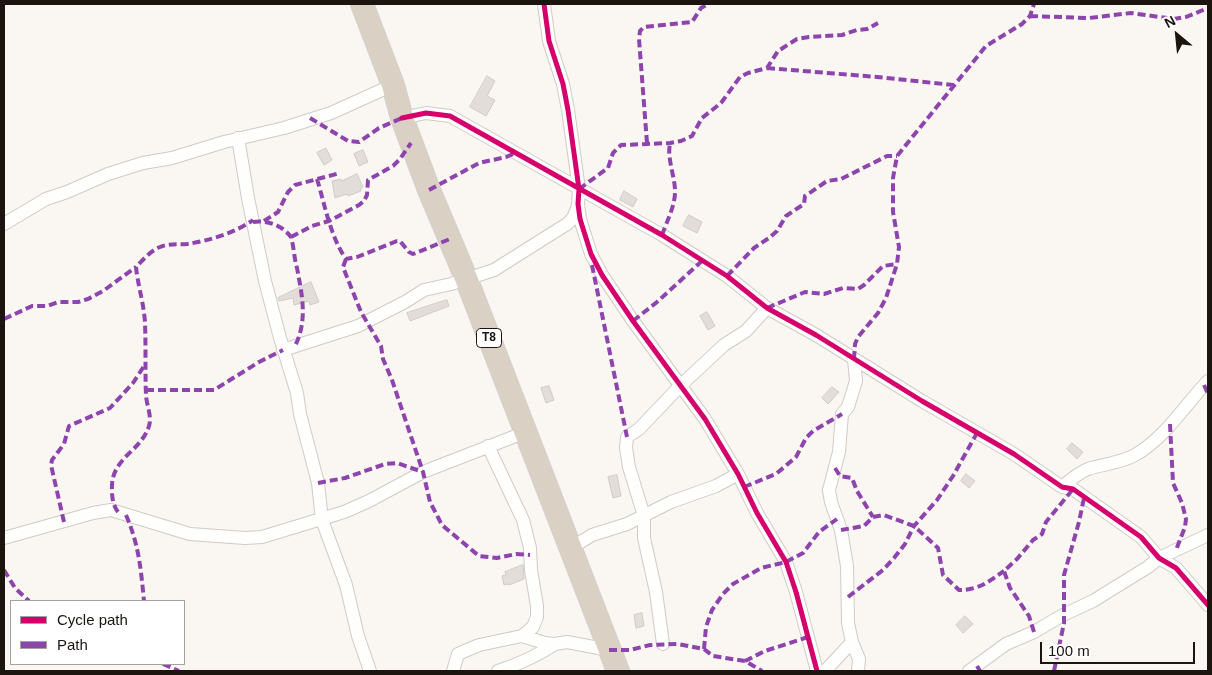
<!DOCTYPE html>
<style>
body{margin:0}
#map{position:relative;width:1212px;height:675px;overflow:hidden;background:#faf6f2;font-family:Helvetica,sans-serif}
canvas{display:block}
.frame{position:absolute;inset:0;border:5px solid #1b140f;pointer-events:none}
.legend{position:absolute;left:10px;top:600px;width:175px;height:65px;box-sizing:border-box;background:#fff;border:1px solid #a4a19f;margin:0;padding:6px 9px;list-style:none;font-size:15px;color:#1b140f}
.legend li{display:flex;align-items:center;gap:10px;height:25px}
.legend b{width:25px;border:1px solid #a4a19f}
.north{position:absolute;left:1152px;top:10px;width:50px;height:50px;-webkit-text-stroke:4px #fff;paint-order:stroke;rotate:332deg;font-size:14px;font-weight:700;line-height:20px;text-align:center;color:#1b140f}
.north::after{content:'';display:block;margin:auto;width:18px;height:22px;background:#1b140f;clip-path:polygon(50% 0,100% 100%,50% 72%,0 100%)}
.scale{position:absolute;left:1040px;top:642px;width:155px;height:22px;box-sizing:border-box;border:2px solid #1b140f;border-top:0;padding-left:6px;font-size:15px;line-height:18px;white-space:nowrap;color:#1b140f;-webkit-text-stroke:4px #fff;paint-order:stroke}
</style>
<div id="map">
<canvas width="1212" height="675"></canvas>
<div class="frame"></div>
<ul class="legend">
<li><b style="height:6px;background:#d6006c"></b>Cycle path</li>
<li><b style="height:6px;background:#8e44ad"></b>Path</li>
</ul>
<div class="north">N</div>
<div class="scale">100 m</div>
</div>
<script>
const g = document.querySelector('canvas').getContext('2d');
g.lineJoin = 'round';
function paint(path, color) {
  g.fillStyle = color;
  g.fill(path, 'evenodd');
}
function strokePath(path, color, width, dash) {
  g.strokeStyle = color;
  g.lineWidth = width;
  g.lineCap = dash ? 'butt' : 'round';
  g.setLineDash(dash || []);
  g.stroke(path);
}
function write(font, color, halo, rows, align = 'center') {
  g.font = font + ' Helvetica,sans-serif';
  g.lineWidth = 4;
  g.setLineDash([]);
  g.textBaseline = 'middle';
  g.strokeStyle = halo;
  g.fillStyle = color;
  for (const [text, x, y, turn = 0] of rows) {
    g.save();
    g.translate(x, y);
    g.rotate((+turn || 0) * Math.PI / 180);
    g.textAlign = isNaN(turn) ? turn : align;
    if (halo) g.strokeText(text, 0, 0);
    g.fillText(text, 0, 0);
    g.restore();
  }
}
const building = new Path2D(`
 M487 76 495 81 487 96 495 100 486 116 470 107Z
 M326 148 332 160 324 165 317 153Z
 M363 150 368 162 359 166 354 154Z
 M357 174 363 187 361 188V191L348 196 347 194 335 198 332 181 341 179V181Z
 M624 191 637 199 633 207 620 200Z
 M689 215 702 222 697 233 683 226Z
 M311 282 319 302 310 305 309 301 294 305 293 298 279 301 278 298Z
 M447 300 449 306 410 321 407 313Z
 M707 312 715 326 708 330 700 316Z
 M549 386 554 400 546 403 541 388Z
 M832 387 839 392 828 404 822 398Z
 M1072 443 1083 452 1077 459 1067 449Z
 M966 474 975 481 969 488 961 481Z
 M617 475 621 496 613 498 608 477Z
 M523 565 524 579 509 585V584L504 585 502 576 506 575 505 572Z
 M642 613 644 626 636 628 634 615Z
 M965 616 973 624 963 633 956 625Z`);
paint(building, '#e3ddd9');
strokePath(building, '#d1cbc7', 1);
const street = new Path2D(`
 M544 4 549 41 563 84 568 110 579 189 578 204 580 219 591 254 602 275 633 321 705 419 738 474 757 513 786 562 796 592 817 671
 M402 118 426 113 450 116 662 235 727 276 767 308 816 335 922 401 1014 454 1062 487 1073 489 1141 537 1159 558 1176 568 1208 605
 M238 138 248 198 265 281 280 338 297 393 300 414 318 483 322 520 346 585 358 636 370 671
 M4 224 46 199 67 192 108 174 143 163 172 158 224 142 284 128 331 113 393 85
 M283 350 358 326 405 302 424 290 451 284 494 270 567 224 573 218 578 206
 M488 446 523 520 530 548 531 570 537 606V617L533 627 522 636
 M1062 487C1070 480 1078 473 1088 469 1103 464 1121 463 1135 455 1165 438 1185 405 1208 381
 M4 538 93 513 111 510 190 534 245 538 262 537 344 512 369 501 423 472 526 432
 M571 548 592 535 627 524 671 502 716 486 738 474
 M852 642 859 659 858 671
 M663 644 656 592 644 538V516L629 467 626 448 627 437 639 429 680 386 724 345 746 331 767 308
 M453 671 458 654 479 645 522 636 545 643 555 644 567 642 609 650
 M498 671C519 664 537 656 555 644
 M825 671 852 642 848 623 847 566 841 530 831 502 829 490 839 452 842 414 848 407 856 381 854 359
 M969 671 1006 644 1034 632 1063 615 1093 601 1148 567 1159 558 1208 535`);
const highway = new Path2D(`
 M362 4 393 85 402 118 429 190 466 278 618 671`);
strokePath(street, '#d0cbc6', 14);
strokePath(highway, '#d4d1cf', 24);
strokePath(street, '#fefefd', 12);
strokePath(highway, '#dad0c3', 22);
strokePath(new Path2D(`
 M1030 16 1089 18 1131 13 1174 19 1186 17 1208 8
 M767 68 877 77 953 85
 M310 118 348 141 359 142 379 128 402 118
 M647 143 639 39 640 31 644 27 692 22 701 8 708 4
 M317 179C325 205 330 236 346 259L357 257 397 241H400L409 252 413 254 450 239
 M579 189 608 168 613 153 621 145 670 143 681 141 692 136 702 118 721 103 740 77 748 73 767 68 778 51 797 39 809 37 842 35 857 30 867 29 878 23
 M429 190 479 163 506 157 516 153
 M264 221 278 212 288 192 295 185 340 173
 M253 222C267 220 282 225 291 237 294 247 294 258 297 268 302 295 308 320 295 346
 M662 235C667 221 676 204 675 189 674 174 667 158 670 143
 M291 237 312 226 329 221 359 205 364 201 367 195 368 180 393 166 400 159 411 143
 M346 259 343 267 361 312 381 346 383 359 392 380 423 472 430 502 442 525 479 556 497 558 516 554 530 555
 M592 265 627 437
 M727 276 754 248 769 238 777 231 786 216 804 204 805 196 827 181 841 179 887 156H897
 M767 308 805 292 824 294 843 288 858 289 864 285 883 266 897 264
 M4 319 32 306H47L58 302H78L88 299 103 291 136 267
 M633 321 657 302 703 260
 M854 359 855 344 858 337 878 313 886 298 897 264 899 247 893 212V178L897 156 986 46 1022 24 1030 16 1034 4
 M1204 385 1208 394
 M146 390H214L259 362 283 350
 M1170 424 1173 483 1182 503 1186 519 1185 527 1176 550
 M835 468 840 476 852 478 857 491 873 517
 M318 483 345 478 385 464 397 463 423 472
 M744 487 776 474 796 457 806 438 813 431 842 414
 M118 512C113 505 112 498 112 490 110 458 141 452 149 426 152 417 147 406 146 396 145 372 146 347 145 323 144 304 138 286 136 267 143 260 150 251 160 247 169 243 177 245 187 244 208 241 235 233 253 220
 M126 515C139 545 141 570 144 601
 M64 522 51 465 52 460 64 444 69 426 110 408 133 383 146 363
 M841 530 864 526 873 517 884 515 914 526 938 548 943 575 959 590C979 590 988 582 1004 571
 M4 570 15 588 29 601
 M848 597 883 570 894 558 905 544 914 526 937 500 953 476 977 433
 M1034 632 1029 616 1010 588 1004 571 1017 559 1033 540 1042 534 1046 522 1073 489
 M704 649 706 627 712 610 723 594 733 584 761 568 786 562 803 553 819 532 837 519
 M609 650H630L650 645 678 644 704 649 713 656 745 661 762 671
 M745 661 765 651 808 637
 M163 664 179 671
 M977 666 980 671
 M1054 671 1064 623V575L1079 522 1084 498`), '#8e44ad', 4, [8, 4]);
strokePath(new Path2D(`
 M544 4 549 41 563 84 568 110 579 189 578 204 580 219 591 254 602 275 633 321 705 419 738 474 757 513 786 562 796 592 817 671
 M402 118 426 113 450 116 662 235 727 276 767 308 816 335 922 401 1014 454 1062 487 1073 489 1141 537 1159 558 1176 568 1208 605`), '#d6006c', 5);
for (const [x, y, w] of [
 [489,338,25]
]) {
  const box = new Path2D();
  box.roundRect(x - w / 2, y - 9.5, w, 19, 4);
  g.fillStyle = '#fff';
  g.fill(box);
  strokePath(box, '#1b140f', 1);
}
write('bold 12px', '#1b140f', null, [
 ["T8",489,338]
]);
</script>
